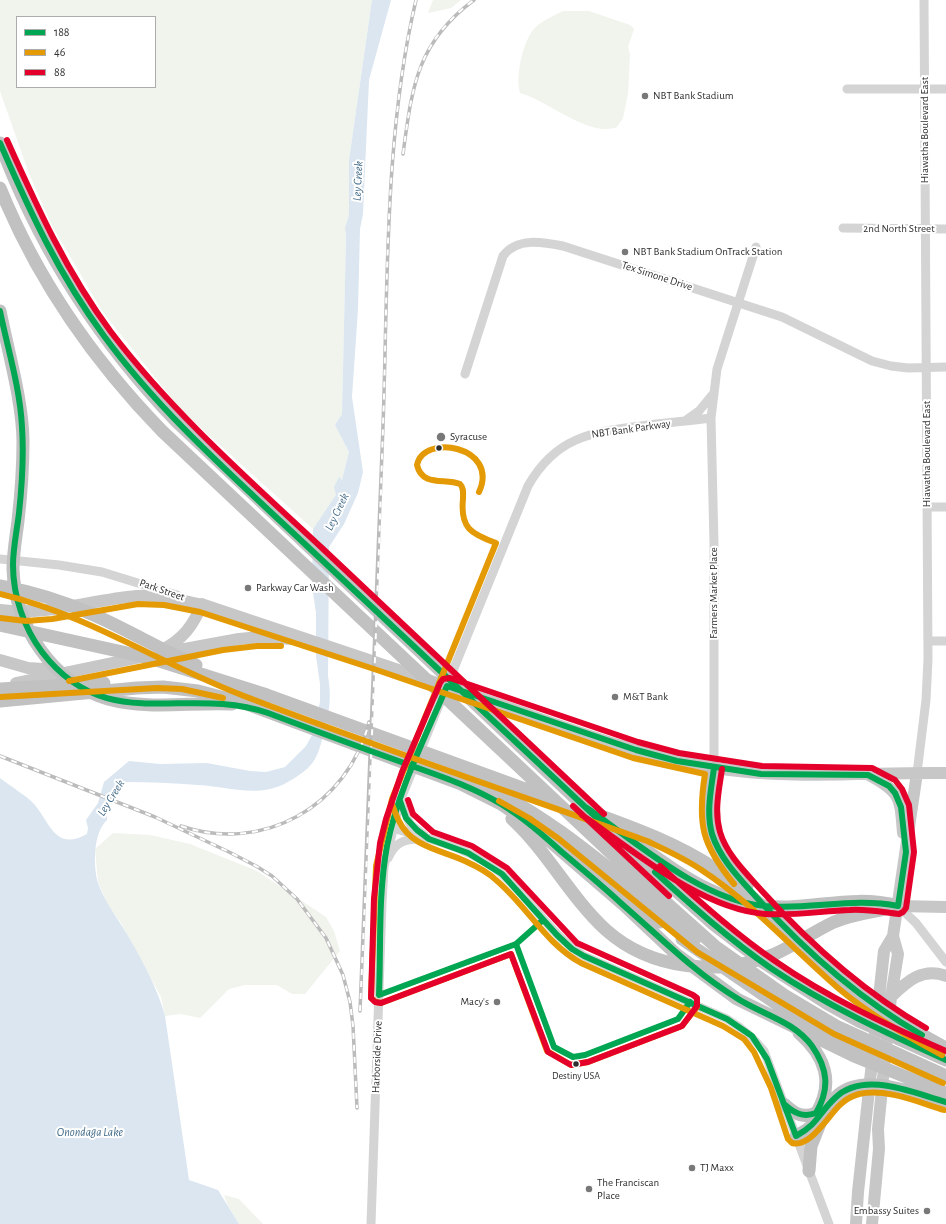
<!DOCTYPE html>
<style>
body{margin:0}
#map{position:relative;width:946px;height:1224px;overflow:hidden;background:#fff;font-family:"Alegreya Sans",sans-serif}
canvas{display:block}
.legend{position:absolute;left:16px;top:16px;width:140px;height:72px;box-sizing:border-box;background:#fff;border:1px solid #acacac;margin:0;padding:5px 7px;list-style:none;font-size:12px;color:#2f2f2f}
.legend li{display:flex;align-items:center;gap:8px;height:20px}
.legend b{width:20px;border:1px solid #acacac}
</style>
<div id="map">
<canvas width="946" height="1224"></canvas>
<ul class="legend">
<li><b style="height:5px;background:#00a651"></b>188</li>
<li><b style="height:5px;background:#e39a05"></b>46</li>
<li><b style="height:5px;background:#e4002b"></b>88</li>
</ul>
</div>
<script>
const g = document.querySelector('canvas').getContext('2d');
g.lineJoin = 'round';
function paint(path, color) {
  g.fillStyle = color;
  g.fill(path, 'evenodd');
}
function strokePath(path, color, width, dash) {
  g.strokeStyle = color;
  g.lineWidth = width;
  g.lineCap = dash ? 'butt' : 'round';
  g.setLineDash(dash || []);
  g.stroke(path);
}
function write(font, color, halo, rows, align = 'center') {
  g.font = font + ' "Alegreya Sans",sans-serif';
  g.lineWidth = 4;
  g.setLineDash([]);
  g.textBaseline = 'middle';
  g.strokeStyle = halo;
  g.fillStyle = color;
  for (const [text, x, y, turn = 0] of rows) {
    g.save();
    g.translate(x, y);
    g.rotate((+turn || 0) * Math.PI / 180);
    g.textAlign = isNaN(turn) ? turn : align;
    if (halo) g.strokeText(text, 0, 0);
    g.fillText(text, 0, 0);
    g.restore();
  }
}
paint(new Path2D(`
 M0 0H372L349 160V215L345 228 346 237 342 414 335 425 349 452 342 480 339 478 337 495 313 529 181 410 102 311 51 224 28 171 0 91ZM17 17H155V87H17Z
 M433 0H461L451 8 428 13Z
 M563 11H589L630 25 634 29 628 47 630 54 628 94 623 118 617 127C589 138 547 100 520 93 515 77 523 36 538 25 546 19 555 15 563 11Z
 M113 833 150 835 190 844 257 871 326 917 334 931 340 951 305 994H292L277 985H245L229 989 200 1018 181 1014 165 1016 161 997 121 923 107 904 98 882 95 849Z
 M224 1195 239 1199 263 1224H239L228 1206Z`), '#f0f4ed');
paint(new Path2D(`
 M372 0H391L369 80 363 214 360 229 358 309 352 397 363 472 358 493 344 524 329 547 328 676C332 698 329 715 323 736 317 759 314 766 293 779 261 800 233 787 198 785 174 783 149 782 125 782 111 792 107 804 107 820 93 833 93 865 98 883 103 898 112 910 120 923 136 948 158 988 165 1016L189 1180 218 1190 239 1224H0V778C11 787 26 795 35 805 51 825 56 851 87 834L88 828 86 820 98 803 104 782 129 761 160 764 207 763 250 771 266 772 285 767 306 746 312 735 320 702V684L316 656V613L312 586 313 529 336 495 334 487 339 477 342 480 349 452 335 425 342 414 346 237 345 228 349 215V160Z`), '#dbe6f0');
strokePath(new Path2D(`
 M847 89H946
 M843 228 946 229
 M465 374 503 256C517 237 543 242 563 246L782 317 872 361 891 366 908 368 946 367
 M685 421 699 411 713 394
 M927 507H946
 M0 559 59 565 102 572 177 595
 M928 641H946
 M714 768V544L711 418 717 369 756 247
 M917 773 926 700 928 659 924 0
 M400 801 410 824 424 835
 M393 828C429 839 472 848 502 874 532 900 550 935 584 956L727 1019C742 1028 753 1037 764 1051L829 1224
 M388 858C395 843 403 839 420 839
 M898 906 916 923 946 962
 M371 1224 382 903 384 867 400 801 528 486C555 438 590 432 641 426 664 423 687 421 711 418`), '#d4d4d4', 9);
strokePath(new Path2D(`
 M0 610C50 616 89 600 137 596 160 594 181 601 204 605 299 637 394 668 489 701 563 726 637 756 715 768 791 780 869 772 946 773
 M162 650C183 639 193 626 202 604
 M163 653 239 639 260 637 293 639
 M0 660 28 668 58 670
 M16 683 141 657
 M869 775C902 793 900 798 903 833
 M898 906 946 907
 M891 997C907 981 923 967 946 976
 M856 1224 858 1192 884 951 893 936 917 773
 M872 1224 879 1149 878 1129 891 997 898 954 893 936`), '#c7c7c7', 12);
strokePath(new Path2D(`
 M0 143C39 247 99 341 176 421L627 847 712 923 763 962 828 1004 859 1021 946 1060
 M0 188C37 279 94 361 162 431L613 855 716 947 787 997
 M0 311C8 351 23 403 23 442 23 468 21 495 18 521 16 537 13 553 13 569 15 626 52 683 108 699 149 710 190 702 232 704
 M0 586C33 592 63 601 94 615 128 630 161 650 196 665
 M0 625 150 658 267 695 550 798
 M0 689 104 683
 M0 701 137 688 163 687 198 691 244 703 461 784 501 804 530 824 624 905 676 954 737 999 854 1056 946 1093
 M714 768C704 826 708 842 747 886
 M458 774C548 810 620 879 695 939
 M596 814C637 829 678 844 714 868 762 900 801 945 844 982 875 1008 910 1029 946 1048
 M512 819C548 852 570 897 606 930 651 970 720 977 775 954 795 945 813 932 834 922 855 913 876 912 898 906
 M619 831C674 869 718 909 789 907 827 905 861 896 898 906
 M623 894 660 922
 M682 939 781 1007 832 1036 875 1056
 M779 992 838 1027 946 1076
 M799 1033C825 1056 835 1082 816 1114
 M784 1104C794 1113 802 1119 816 1113
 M796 1136C820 1124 819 1116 835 1098 861 1070 915 1094 946 1102
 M809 1171 811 1146 821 1121`), '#c1c1c1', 13);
const rail = new Path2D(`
 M403 154C412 88 416 43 474 0
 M0 756 155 817 229 852 256 866 272 876 297 899 326 938 343 975 350 1002 353 1026 357 1108
 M181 826C263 854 348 806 369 722
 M360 1011C369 816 377 621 383 426 388 287 384 135 416 0`);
strokePath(rail, '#bbb', 3.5);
strokePath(rail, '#fff', 2, [6]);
strokePath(new Path2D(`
 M0 143C30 212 59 275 104 336 162 415 237 480 308 547 405 638 502 729 599 820
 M0 311C8 350 20 388 22 427 24 456 22 485 19 513 17 530 13 548 13 565 13 596 24 628 42 652 107 737 186 684 268 713 313 730 359 747 404 763 437 775 471 786 501 804 524 818 544 836 563 853 583 870 604 887 623 905 660 937 693 971 735 997 760 1014 793 1020 812 1046 828 1069 830 1089 816 1113 803 1118 794 1113 784 1104
 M714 768C711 790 706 812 712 834 720 859 740 879 757 898 806 952 859 999 922 1035
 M400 801 406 818 417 830 429 839 468 853 502 874 557 935 572 949 584 956 727 1019 752 1036 767 1059 796 1136C818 1124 819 1113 835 1098 864 1070 913 1093 946 1102
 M655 872C692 906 730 940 772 969 826 1005 886 1033 946 1060
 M543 920 516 944 379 995C381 946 378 895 387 846 398 790 425 738 447 686L636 750 677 761 761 774 868 775 889 786 895 793 901 807 906 852 898 906C853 897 810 910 765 906 703 901 637 843 587 808
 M516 944 554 1047 573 1057 585 1055 678 1019 690 1002`), '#00a651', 6);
strokePath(new Path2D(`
 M479 492C500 446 423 433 417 465 422 487 445 478 460 484 464 488 463 493 463 499 460 528 471 534 496 543L392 799 376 866 371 998 376 1002 381 1003 511 954 547 1051 571 1065 588 1062 682 1026 697 1007
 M0 594C89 615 160 664 244 696 377 747 513 793 647 841 666 850 686 859 703 871 753 904 793 949 838 988 870 1015 906 1036 942 1055
 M0 618 26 621 52 619 138 604 164 605 200 612 374 669 633 758 705 774C697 824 702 845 734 884
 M69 681 223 650 257 646H281
 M0 697 157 688 182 689 223 698
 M499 801 529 818 559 839 697 952 834 1034 943 1083
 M392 804C394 809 396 816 399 821 411 847 442 850 465 861 476 866 488 872 496 880 527 906 545 943 581 963L723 1026 744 1039 754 1052 771 1088 788 1139 792 1143C811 1148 829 1114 841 1104 846 1099 852 1096 859 1094 886 1088 918 1102 944 1110`), '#e39a05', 6);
strokePath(new Path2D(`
 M7 140C37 207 67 273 111 332 172 412 248 479 322 548 416 637 510 725 604 814
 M722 769C719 790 714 811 720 832 727 855 746 873 762 891 811 945 863 992 926 1028
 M408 800 413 814 433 832 472 846 507 868 577 943 693 995 697 998V1006L682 1026 588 1062 571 1065 548 1052 511 954 381 1003 375 1002 371 998 374 898 380 843 386 819 402 772 440 683 443 679 450 678 638 742 679 753 762 766 872 768 895 780 902 789 909 805 914 852 906 908 903 912 899 914C882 912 867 909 850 910 822 911 794 916 765 914 701 909 634 851 582 815
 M573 806 669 896
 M660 866C697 899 734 933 775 961 828 998 887 1025 946 1051`), '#e4002b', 6);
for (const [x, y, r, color] of [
 [645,96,4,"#787878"],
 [625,252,4,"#787878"],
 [441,437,5,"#787878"],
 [439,448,3.5,"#2f2f2f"],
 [248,588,4,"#787878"],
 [615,697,4,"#787878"],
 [497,1002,4,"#787878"],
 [576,1064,3.5,"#2f2f2f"],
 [692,1168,4,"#787878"],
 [589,1189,4,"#787878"],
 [927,1211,4,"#787878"]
]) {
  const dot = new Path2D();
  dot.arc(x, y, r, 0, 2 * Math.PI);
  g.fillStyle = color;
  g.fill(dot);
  strokePath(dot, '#fff', 1.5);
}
write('10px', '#2f2f2f', '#fff', [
 ["Destiny USA",576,1076]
]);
write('11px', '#2f2f2f', '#fff', [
 ["NBT Bank Stadium",653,96],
 ["NBT Bank Stadium OnTrack Station",633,252],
 ["Syracuse",450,437],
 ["Parkway Car Wash",256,588],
 ["M&T Bank",623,697],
 ["Macy's",489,1002,"right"],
 ["TJ Maxx",700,1168],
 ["The Franciscan",597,1183],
 ["Place",597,1196],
 ["Embassy Suites",919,1211,"right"]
], 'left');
write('11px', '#2f2f2f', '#fff', [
 ["Hiawatha Boulevard East",925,130,-90],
 ["2nd North Street",899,229],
 ["Tex Simone Drive",657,276,18],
 ["NBT Bank Parkway",631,429,-8],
 ["Hiawatha Boulevard East",927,454,-90],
 ["Park Street",162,590,19],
 ["Farmers Market Place",714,593,-90],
 ["Harborside Drive",377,1057,-88]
]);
write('italic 12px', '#446c89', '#fff', [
 ["Ley Creek",358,181,-87],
 ["Ley Creek",337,512,-64],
 ["Ley Creek",111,798,-58],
 ["Onondaga Lake",90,1132]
]);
</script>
